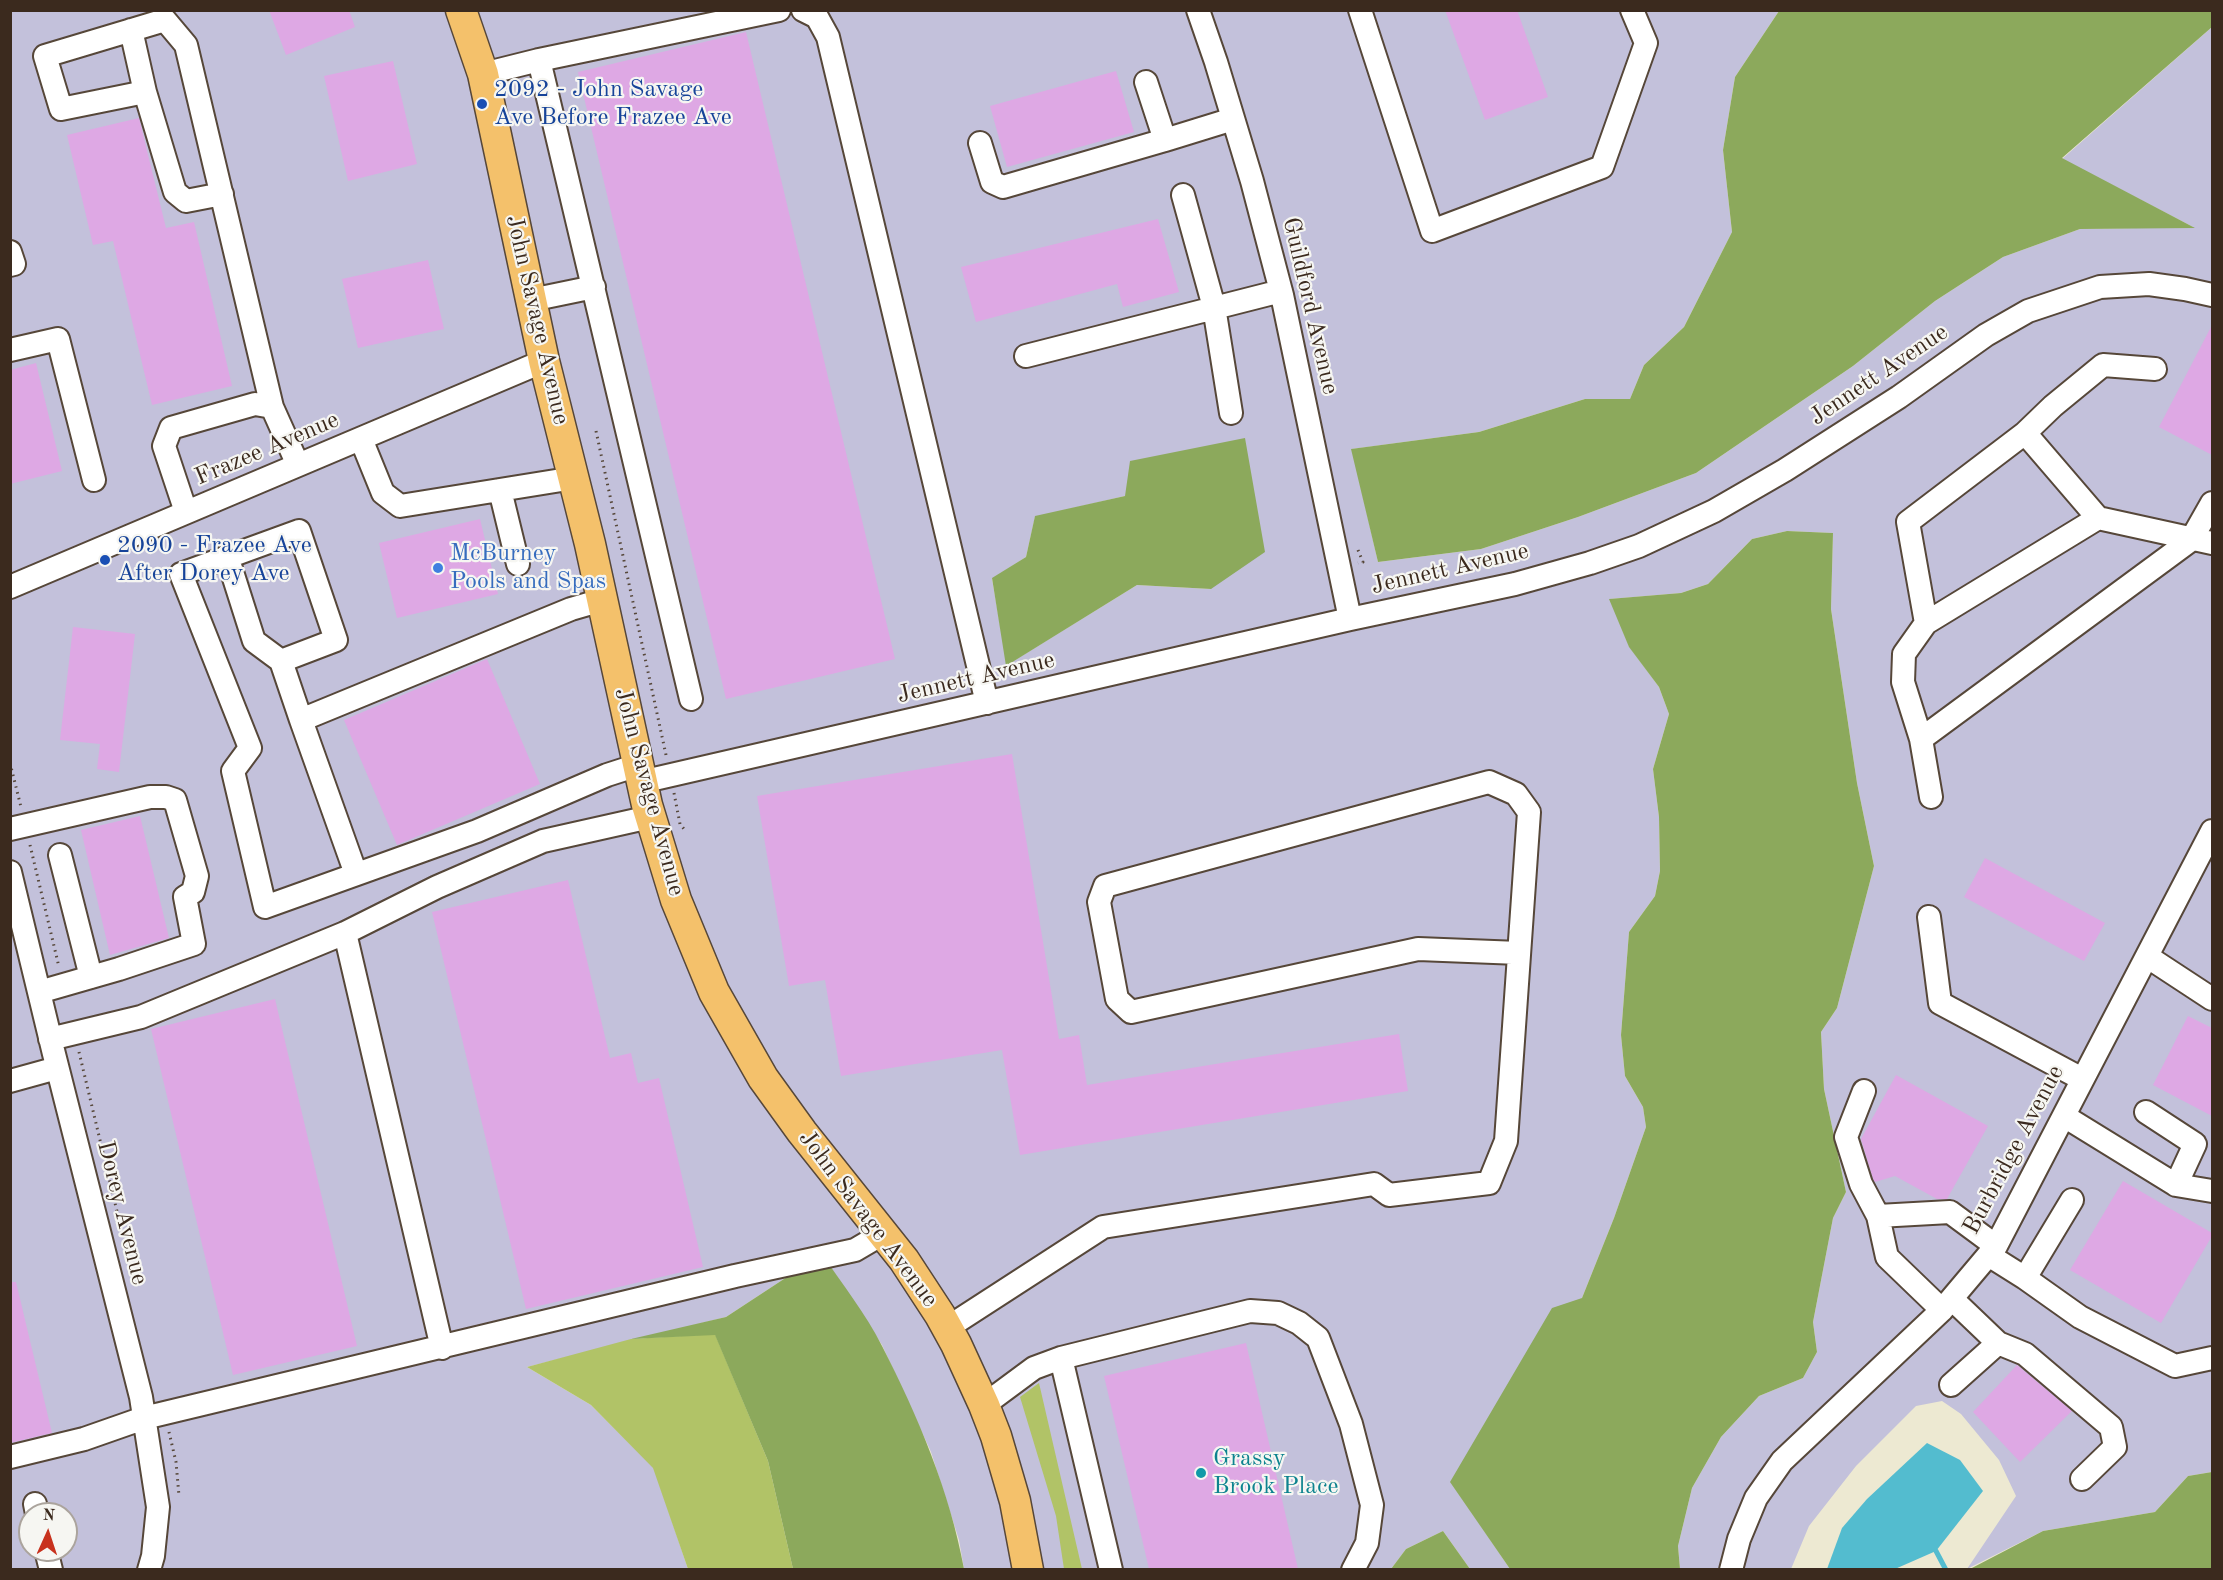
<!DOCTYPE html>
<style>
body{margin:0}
#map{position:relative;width:2223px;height:1580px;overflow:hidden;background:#ede9d2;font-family:"Old Standard TT",serif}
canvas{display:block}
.frame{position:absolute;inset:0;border:12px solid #3b2a1e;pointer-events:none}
.north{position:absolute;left:18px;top:1502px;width:60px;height:60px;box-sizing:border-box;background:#f6f6f2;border:2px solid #aba49d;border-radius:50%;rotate:3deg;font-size:16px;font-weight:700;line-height:24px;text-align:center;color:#3b2a1e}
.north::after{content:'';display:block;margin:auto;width:21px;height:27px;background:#c8321e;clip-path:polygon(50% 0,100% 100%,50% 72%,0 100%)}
</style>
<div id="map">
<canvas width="2223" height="1580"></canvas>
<div class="frame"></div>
<div class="north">N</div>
</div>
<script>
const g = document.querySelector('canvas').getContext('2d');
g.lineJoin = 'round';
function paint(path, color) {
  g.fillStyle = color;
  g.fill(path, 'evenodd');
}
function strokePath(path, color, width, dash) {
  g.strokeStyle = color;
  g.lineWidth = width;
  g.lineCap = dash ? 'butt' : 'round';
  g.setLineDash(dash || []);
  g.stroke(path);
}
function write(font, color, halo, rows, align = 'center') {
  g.font = font + ' "Old Standard TT",serif';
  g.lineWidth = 4.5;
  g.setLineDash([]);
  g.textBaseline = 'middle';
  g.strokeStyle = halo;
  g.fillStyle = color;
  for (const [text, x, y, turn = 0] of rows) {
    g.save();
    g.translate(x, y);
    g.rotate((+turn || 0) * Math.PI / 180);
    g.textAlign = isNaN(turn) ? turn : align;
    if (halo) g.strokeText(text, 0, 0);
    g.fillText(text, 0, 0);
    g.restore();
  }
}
paint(new Path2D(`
 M11 11H1779L1735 77 1723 150 1732 232 1684 327 1644 365 1630 399H1585L1479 432 1352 449 1378 562 1481 549 1578 517 1696 473 1853 366 1935 301 2003 257 2080 229 2193 227 2062 159 2212 27V1472L2188 1476 2155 1512 2043 1531 1967 1569 2016 1496 1999 1460 1961 1414 1942 1401 1916 1406 1856 1466 1809 1526 1791 1569H1680L1678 1546 1692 1488 1721 1437 1759 1396 1803 1378 1817 1352 1813 1322 1833 1218 1846 1192 1824 1089 1821 1032 1837 1008 1874 866 1857 783 1831 609 1833 533 1787 531 1752 539 1708 584 1681 593 1610 599 1629 646 1659 687 1669 714 1653 769 1659 817 1660 871 1655 896 1629 932 1621 1035 1625 1076 1643 1107 1646 1127 1614 1218 1582 1298 1451 1482 1510 1569H1470L1443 1531 1406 1549 1391 1569H964L959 1540 931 1452 882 1345 822 1254 726 1317 527 1367 591 1405 654 1468 688 1569 11 1570ZM1125 496 1211 589 1137 585 1007 665 992 579 1026 557 1035 517ZM30 1514H66V1550H30Z`), '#c3c1db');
paint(new Path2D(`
 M715 1334 768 1461 793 1569H688L653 1468 591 1405 527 1367 631 1339Z
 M1039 1383 1082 1569H1064L1056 1516 1020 1397Z`), '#b1c367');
paint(new Path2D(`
 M1779 11H2212V27L2062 158 2195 228 2080 229 2003 257 1935 301 1853 366 1696 473 1578 517 1481 549 1378 562 1351 449 1479 432 1585 399H1630L1644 365 1684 327 1732 232 1723 150 1735 77Z
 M1245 438 1265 552 1211 589 1137 585 1006 666 992 578 1026 557 1035 516 1125 496 1130 461Z
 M1787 531 1833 533 1831 609 1857 783 1874 866 1837 1008 1821 1032 1824 1089 1846 1192 1833 1218 1813 1322 1817 1352 1803 1378 1759 1396 1721 1437 1692 1488 1678 1546 1680 1569H1510L1450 1482 1552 1308 1582 1298 1614 1218 1646 1127 1643 1107 1625 1076 1621 1035 1629 932 1655 896 1660 871 1659 817 1653 769 1669 714 1659 687 1629 647 1609 599 1681 593 1708 584 1752 539Z
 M822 1254C842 1284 866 1314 882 1346 918 1416 950 1492 964 1569H793L768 1461 715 1335 631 1339 726 1317Z
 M2212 1472V1569H1970L2043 1531 2155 1512 2188 1476Z
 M1443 1531 1470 1569H1391L1406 1549Z`), '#8ca95c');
paint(new Path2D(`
 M1927 1443 1960 1460 1983 1491 1936 1551 1895 1569H1827L1842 1528 1867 1499Z`), '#53bccf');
strokePath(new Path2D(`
 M1936 1551 1946 1570`), '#53bccf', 5);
paint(new Path2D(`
 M269 10H349L355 27 286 55Z
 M1445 10H1517L1548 97 1485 120Z
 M746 32 895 659 726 699 578 72Z
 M393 61 417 164 348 181 324 76Z
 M1116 71 1134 132 1007 167 990 106Z
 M139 118 166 228 194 222 232 386 152 405 113 241 93 245 67 135Z
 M1158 219 1179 292 1123 307 1117 284 976 322 961 267Z
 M428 260 444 329 358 348 342 279Z
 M2212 325V455L2159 427Z
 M36 363 62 471 10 484V370Z
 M480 519 498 594 397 618 379 543Z
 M73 627 135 634 119 772 97 769 100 744 60 740Z
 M487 659 540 784 397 845 344 720Z
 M1012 754 1059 1039 1079 1035 1087 1085 1399 1034 1408 1091 1020 1155 1002 1050 841 1076 825 980 789 986 757 796Z
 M140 816 169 938 110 955 81 830Z
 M1985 858 2105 923 2084 961 1964 897Z
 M568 880 610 1058 631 1053 638 1083 659 1078 703 1267 526 1309 432 912Z
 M275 999 357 1346 233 1375 151 1029Z
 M2188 1016 2212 1028V1116L2153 1085Z
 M1896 1075 1988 1126 1947 1199H1937L1895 1176 1875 1182 1873 1179 1861 1139Z
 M2123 1181 2212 1233V1236L2161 1323 2070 1270Z
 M10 1282H16L52 1433 10 1443Z
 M1246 1343 1298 1569H1149L1104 1376Z
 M2017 1365 2072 1411 2020 1462 1973 1412Z`), '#dea8e4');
const minor = new Path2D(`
 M803 10 817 17 828 37 987 703
 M1198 10 1216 62 1252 181 1282 295 1350 619
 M1360 10 1432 231 1602 167 1646 43 1632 10
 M131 30 145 92
 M539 60 691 699
 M483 74 539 60 779 10
 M1146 82 1165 140 1233 119
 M980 143 992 182 1003 187 1165 140
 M222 194 186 201 175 192 145 92 61 109 45 56 165 20 186 45 272 407
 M1183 195 1214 307 1231 413
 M10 252 14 264 10 265
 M531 300 594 287
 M10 350 58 339 94 480
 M1026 356 1281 291
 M2155 369 2103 365 2053 406 2025 433 2098 518 2212 543
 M2025 433 1908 522 1926 623 1904 654 1903 682 1921 739 2191 540 2212 503
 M361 439 383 493 400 506 574 478
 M500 490 518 564
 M186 512 164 446 171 428 255 404 272 407 298 465
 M227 556 254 641 281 661
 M10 587 544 361
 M1926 623 2098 518
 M301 720 281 661 336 640 299 531 181 574 250 748 233 771 265 907 477 831 607 775 638 765
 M1921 739 1931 797
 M641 782 1350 619 1515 584 1590 563 1639 546 1714 511 1785 470 1899 397 1986 335 2028 311 2100 287 2149 284 2185 289 2212 295
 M10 829 150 797H166L175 800 197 876 193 892 185 897 194 944 119 969 39 992
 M60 855 91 977
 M10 872 54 1054 141 1397 158 1507 153 1556 149 1570
 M356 874 301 720 571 609 602 600
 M1929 917 1940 1003 2082 1079
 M345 933 442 1348
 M2148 957 2212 999
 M50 1039 141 1017 345 933 437 887 543 841 650 817
 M10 1081 57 1068
 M1864 1091 1846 1137 1861 1184 1878 1216 1950 1212 1996 1246
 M2064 1116 2176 1185 2195 1144 2146 1112
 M2176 1185 2212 1191
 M1878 1216 1887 1257 1942 1310
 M1990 1256 2025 1278 2072 1200
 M2025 1278 2080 1317 2175 1366 2212 1358
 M947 1328 1103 1227 1374 1184 1389 1195 1489 1183 1506 1141 1529 812 1516 794 1489 782 1105 886 1099 902 1117 999 1131 1012 1418 949 1519 953
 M1998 1343 2025 1354 2111 1427 2115 1447 2082 1479
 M1061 1358 1111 1570
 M1951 1385 1998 1343 1952 1299
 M984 1405 1034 1368 1061 1358 1250 1311 1278 1313 1299 1323 1318 1338 1351 1424 1372 1505 1367 1543 1353 1570
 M10 1457 84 1439 144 1418 735 1276 855 1250 884 1233
 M35 1504 37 1514
 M46 1550 51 1570
 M1731 1570 1739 1539 1756 1498 1782 1461 1942 1310 1996 1246 2212 831`);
const major = new Path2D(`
 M461 10 483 74 544 361 590 544 647 805 676 900 714 992 763 1078 802 1132 904 1260 940 1315 956 1344 984 1405 996 1436 1015 1501 1028 1570`);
strokePath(minor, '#564739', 26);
strokePath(major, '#564739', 33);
strokePath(new Path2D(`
 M596 431 666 755
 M1358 550 1363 562 1358 563
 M10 763 21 807
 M674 793 680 824 684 829
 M30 845 59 967
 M79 1052 120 1224
 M169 1432 176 1462 179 1496`), '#564739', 3, [1.5, 4.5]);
strokePath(minor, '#fff', 22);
strokePath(major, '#f4c16b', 30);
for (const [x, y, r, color] of [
 [482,104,6,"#1a4fb4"],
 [105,560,6,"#1a4fb4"],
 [438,568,6,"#3f7fe0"],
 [1201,1473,6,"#0f9aa8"]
]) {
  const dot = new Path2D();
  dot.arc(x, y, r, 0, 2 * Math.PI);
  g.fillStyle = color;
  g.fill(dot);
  strokePath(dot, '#f6f6f2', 2);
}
write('24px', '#164399', '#f6f6f2', [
 ["2092 - John Savage",494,90],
 ["Ave Before Frazee Ave",494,118],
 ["2090 - Frazee Ave",117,546],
 ["After Dorey Ave",117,574]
], 'left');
write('24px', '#3b2a1e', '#f6f6f2', [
 ["Guildford Avenue",1310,306,77],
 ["John Savage Avenue",537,320,77],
 ["Jennett Avenue",1879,375,-34],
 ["Frazee Avenue",267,449,-23],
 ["Jennett Avenue",1450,569,-13],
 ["Jennett Avenue",976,678,-13],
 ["John Savage Avenue",649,792,75],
 ["Burbridge Avenue",2014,1150,-62],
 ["Dorey Avenue",122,1213,76],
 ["John Savage Avenue",868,1219,53]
]);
write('24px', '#366cbe', '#f6f6f2', [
 ["McBurney",450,554],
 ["Pools and Spas",450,582]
], 'left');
write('24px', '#0d838f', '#f6f6f2', [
 ["Grassy",1213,1459],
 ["Brook Place",1213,1487]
], 'left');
</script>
